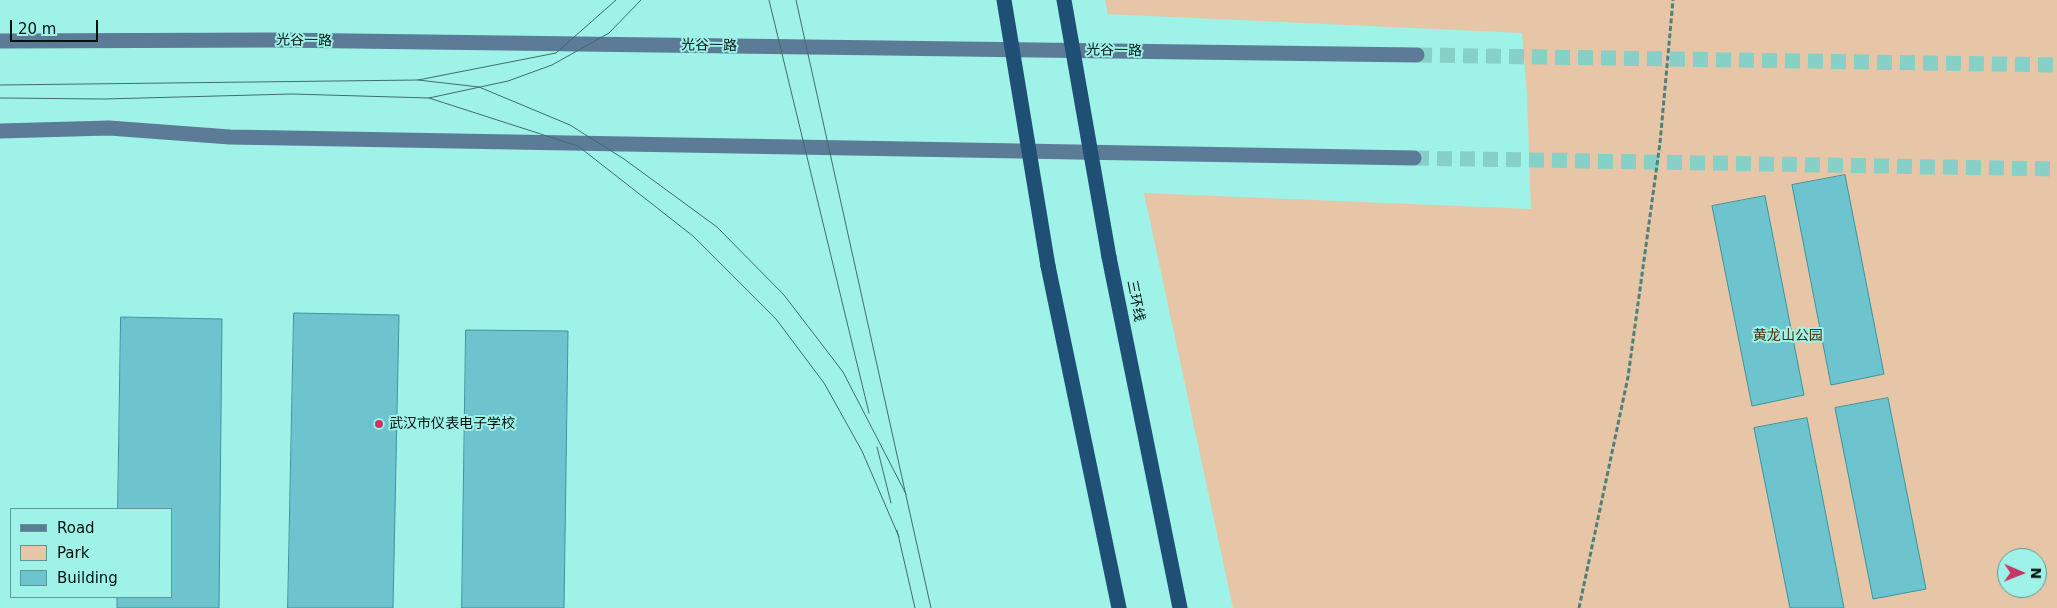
<!DOCTYPE html>
<meta charset="utf-8">
<style>
body{margin:0}
#map{position:relative;width:2057px;height:608px;overflow:hidden;background:#9ef2e8;font-family:"DejaVu Sans",sans-serif}
canvas{display:block}
.legend{position:absolute;left:10px;top:508px;width:162px;height:90px;box-sizing:border-box;background:#9ef2e8;border:1px solid #5f9892;margin:0;padding:6px 9px;list-style:none;font-size:15px;color:#001210}
.legend li{display:flex;align-items:center;gap:10px;height:25px}
.legend b{width:25px;border:1px solid #5f9892}
.north{position:absolute;left:1997px;top:548px;width:50px;height:50px;box-sizing:border-box;background:#9ef2e8;border:1px solid #5f9892;border-radius:50%;rotate:91deg;font-size:14px;font-weight:700;line-height:20px;text-align:center;color:#001210}
.north::after{content:'';display:block;margin:auto;width:18px;height:22px;background:#c53764;clip-path:polygon(50% 0,100% 100%,50% 72%,0 100%)}
.scale{position:absolute;left:10px;top:20px;width:88px;height:22px;box-sizing:border-box;border:2px solid #001210;border-top:0;padding-left:6px;font-size:15px;line-height:18px;white-space:nowrap;color:#001210;-webkit-text-stroke:4px #9ef2e8;paint-order:stroke}
</style>
<div id="map">
<canvas width="2057" height="608"></canvas>
<ul class="legend">
<li><b style="height:6px;background:#5c7b97"></b>Road</li>
<li><b style="height:14px;background:#e6c6a6"></b>Park</li>
<li><b style="height:14px;background:#6dc3ce"></b>Building</li>
</ul>
<div class="north">N</div>
<div class="scale">20 m</div>
</div>
<script>
const g = document.querySelector('canvas').getContext('2d');
g.lineJoin = 'round';
function paint(path, color) {
  g.fillStyle = color;
  g.fill(path, 'evenodd');
}
function strokePath(path, color, width, dash) {
  g.strokeStyle = color;
  g.lineWidth = width;
  g.lineCap = dash ? 'butt' : 'round';
  g.setLineDash(dash || []);
  g.stroke(path);
}
function write(font, color, halo, rows, align = 'center') {
  g.font = font + ' "DejaVu Sans","Noto Sans SC",sans-serif';
  g.lineWidth = 4;
  g.setLineDash([]);
  g.textBaseline = 'middle';
  g.strokeStyle = halo;
  g.fillStyle = color;
  for (const [text, x, y, turn = 0] of rows) {
    g.save();
    g.translate(x, y);
    g.rotate((+turn || 0) * Math.PI / 180);
    g.textAlign = isNaN(turn) ? turn : align;
    if (halo) g.strokeText(text, 0, 0);
    g.fillText(text, 0, 0);
    g.restore();
  }
}
paint(new Path2D(`
 M1105 0H2057V608H1233L1144 193 1531 209 1527 94 1522 33 1108 14ZM2007 558H2037V588H2007Z`), '#e6c6a6');
const building = new Path2D(`
 M1845 175 1884 374 1831 385 1792 185Z
 M1765 196 1804 395 1752 406 1712 206Z
 M294 313 399 315 393 608H288Z
 M121 317 222 319 219 608H117V597H171V509H118Z
 M466 330 568 331 564 608H462Z
 M1888 398 1926 589 1873 599 1835 408Z
 M1807 418 1844 608H1790L1754 428Z`);
paint(building, '#6dc3ce');
strokePath(building, '#3d949e', 1);
strokePath(new Path2D(`
 M1417 55 2057 65
 M1414 158 2057 169`), '#86d0c8', 15, [15, 8]);
strokePath(new Path2D(`
 M1579 608 1628 377 1660 143 1673 0`), '#4e817b', 3, [5, 2.5]);
strokePath(new Path2D(`
 M0 41 276 40 1417 55
 M0 131 109 128 230 137 1414 158`), '#5c7b97', 15);
strokePath(new Path2D(`
 M1109 257 1180 608
 M1048 266 1119 608`), '#1f4f75', 15);
strokePath(new Path2D(`
 M769 0 869 413
 M796 0 931 608
 M418 80 479 87 570 125 624 159 717 227 784 295 843 372 906 494
 M0 85 418 80 556 53 616 0
 M0 98 104 99 292 94 429 98 508 81 552 65 609 33 641 0
 M429 98 578 146 693 236 776 319 824 383 862 451 899 537
 M877 447 891 503
 M897 530 915 608`), '#406d68', 1);
strokePath(new Path2D(`
 M1004 0 1048 266
 M1064 0 1109 257`), '#1f4f75', 15);
for (const [x, y, r, color] of [
 [379,424,5,"#c53764"]
]) {
  const dot = new Path2D();
  dot.arc(x, y, r, 0, 2 * Math.PI);
  g.fillStyle = color;
  g.fill(dot);
  strokePath(dot, '#9ef2e8', 2);
}
write('14px', '#001210', '#9ef2e8', [
 ["光谷一路",304,41,1],
 ["光谷一路",709,46,1],
 ["光谷一路",1114,51,1],
 ["三环线",1135,301,79]
]);
write('14px', '#4f2f08', '#9ef2e8', [
 ["黄龙山公园",1788,336]
]);
write('14px', '#001210', '#9ef2e8', [
 ["武汉市仪表电子学校",389,424]
], 'left');
</script>
